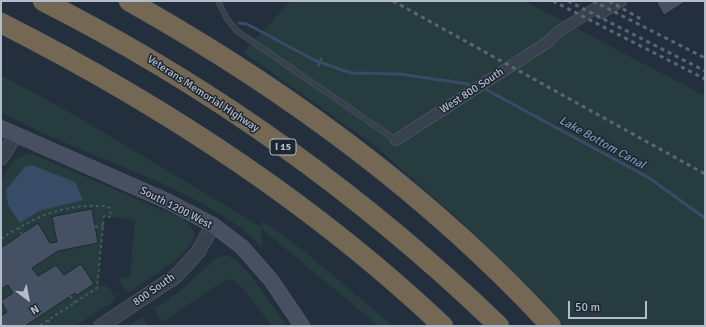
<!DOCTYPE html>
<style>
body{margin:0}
#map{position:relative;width:706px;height:327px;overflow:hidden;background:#242f3e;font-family:Signika,sans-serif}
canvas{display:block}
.frame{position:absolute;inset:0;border:2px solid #b4bcc9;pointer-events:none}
.north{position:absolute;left:8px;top:279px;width:40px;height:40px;-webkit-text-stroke:3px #1d2633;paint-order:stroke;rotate:148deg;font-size:11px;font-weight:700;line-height:16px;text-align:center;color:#b4bcc9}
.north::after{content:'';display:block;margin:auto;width:14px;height:18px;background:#b4bcc9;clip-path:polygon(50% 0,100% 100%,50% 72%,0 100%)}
.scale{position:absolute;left:568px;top:301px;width:79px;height:18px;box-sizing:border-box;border:2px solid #b4bcc9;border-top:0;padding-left:5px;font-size:12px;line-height:14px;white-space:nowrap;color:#b4bcc9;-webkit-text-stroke:3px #1d2633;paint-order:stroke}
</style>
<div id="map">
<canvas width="706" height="327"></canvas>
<div class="frame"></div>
<div class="north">N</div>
<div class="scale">50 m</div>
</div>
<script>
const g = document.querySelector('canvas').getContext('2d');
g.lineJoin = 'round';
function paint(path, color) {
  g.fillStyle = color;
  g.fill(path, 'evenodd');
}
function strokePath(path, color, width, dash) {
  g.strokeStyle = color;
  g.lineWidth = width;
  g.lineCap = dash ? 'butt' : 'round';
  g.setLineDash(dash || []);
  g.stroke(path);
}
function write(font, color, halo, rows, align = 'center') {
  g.font = font + ' Signika,sans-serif';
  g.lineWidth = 3;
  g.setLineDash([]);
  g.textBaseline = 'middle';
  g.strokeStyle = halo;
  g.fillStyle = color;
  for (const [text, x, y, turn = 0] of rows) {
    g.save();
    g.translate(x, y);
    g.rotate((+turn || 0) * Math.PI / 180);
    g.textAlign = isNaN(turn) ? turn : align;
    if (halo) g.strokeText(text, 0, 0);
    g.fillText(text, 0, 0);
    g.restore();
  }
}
paint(new Path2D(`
 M291 1H525L705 96V326H565L546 304 465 225 374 145 243 52Z
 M1 75 73 114 260 226 263 221 304 251 393 326H379L270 236 261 227 262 247C254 240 246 231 237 225 166 176 77 154 1 112Z
 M30 153 181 218C187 222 194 227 194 235 194 253 144 282 130 292L125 290 120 282 121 277 130 278 135 220 104 216 98 284C110 288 111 286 115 300L75 326H1V181L15 159Z
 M222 256C225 256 228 255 231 257 247 265 275 310 286 326H272L243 288 231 279 224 281 162 322 154 309 179 292 216 258Z
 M142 317 149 326H128Z`), '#263c3f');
paint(new Path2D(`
 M32 165 75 182 83 200 39 211 20 223 8 205 6 190 25 167Z`), '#394c67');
strokePath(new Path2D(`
 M239 23 247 24 314 60 351 73 400 74 468 84
 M487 90 649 178 705 218`), '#394c67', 3);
const building = new Path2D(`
 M661 1H682L683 3 664 15 657 3Z
 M92 209 98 243 58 251 32 268 38 276 56 265 64 275 81 264 94 284 77 295 75 293 25 326H1V316L7 312 1 301 13 293 8 285 1 289V248L38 223 50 243 57 242 52 217Z`);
paint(building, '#455162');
strokePath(building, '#1f2835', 1);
const service = new Path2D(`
 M218 1 227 19 237 31 396 140`);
const minor = new Path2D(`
 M601 13 621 1
 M396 140 548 42 558 32 607 1`);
const tertiary = new Path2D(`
 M1 158 15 136
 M101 326 176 276 198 252 213 225`);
const secondary = new Path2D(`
 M1 128 167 201 213 225 242 247 271 280 302 326`);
const motorway = new Path2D(`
 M43 1C211 86 364 196 499 326
 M129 1C284 88 430 195 551 326
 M1 23C161 104 312 202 443 326`);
strokePath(service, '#565f6c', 6);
strokePath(minor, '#565f6c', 12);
strokePath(tertiary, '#565f6c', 15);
strokePath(secondary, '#565f6c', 16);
strokePath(motorway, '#434c59', 21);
strokePath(new Path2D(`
 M318 66 322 57
 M18 227 22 234
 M95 227 104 225
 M1 239C29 220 58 206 92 206 99 206 105 205 110 208L111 217 104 216 97 288 39 326
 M70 296 75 303
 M48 320 52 326`), '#44595c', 2, [3, 3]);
strokePath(service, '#38414e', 5.5);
strokePath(minor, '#38414e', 11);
strokePath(tertiary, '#38414e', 14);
strokePath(secondary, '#465061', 15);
strokePath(motorway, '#746855', 20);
strokePath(new Path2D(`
 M393 1 705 174
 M553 1 705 79
 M568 1 705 71
 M593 1 705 58
 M609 1 641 19`), '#5a6575', 3, [4, 4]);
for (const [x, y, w] of [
 [283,147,26]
]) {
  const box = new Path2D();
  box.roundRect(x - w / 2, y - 8, w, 16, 3);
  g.fillStyle = '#1d2633';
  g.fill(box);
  strokePath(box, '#b4bcc9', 1);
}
write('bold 10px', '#b4bcc9', null, [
 ["I 15",283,147]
]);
write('11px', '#b4bcc9', '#1d2633', [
 ["West 800 South",472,91,-33],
 ["Veterans Memorial Highway",203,94,33],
 ["South 1200 West",176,208,27],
 ["800 South",154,290,-35]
]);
write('italic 12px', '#7c92b1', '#1d2633', [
 ["Lake Bottom Canal",602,143,29]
]);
</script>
